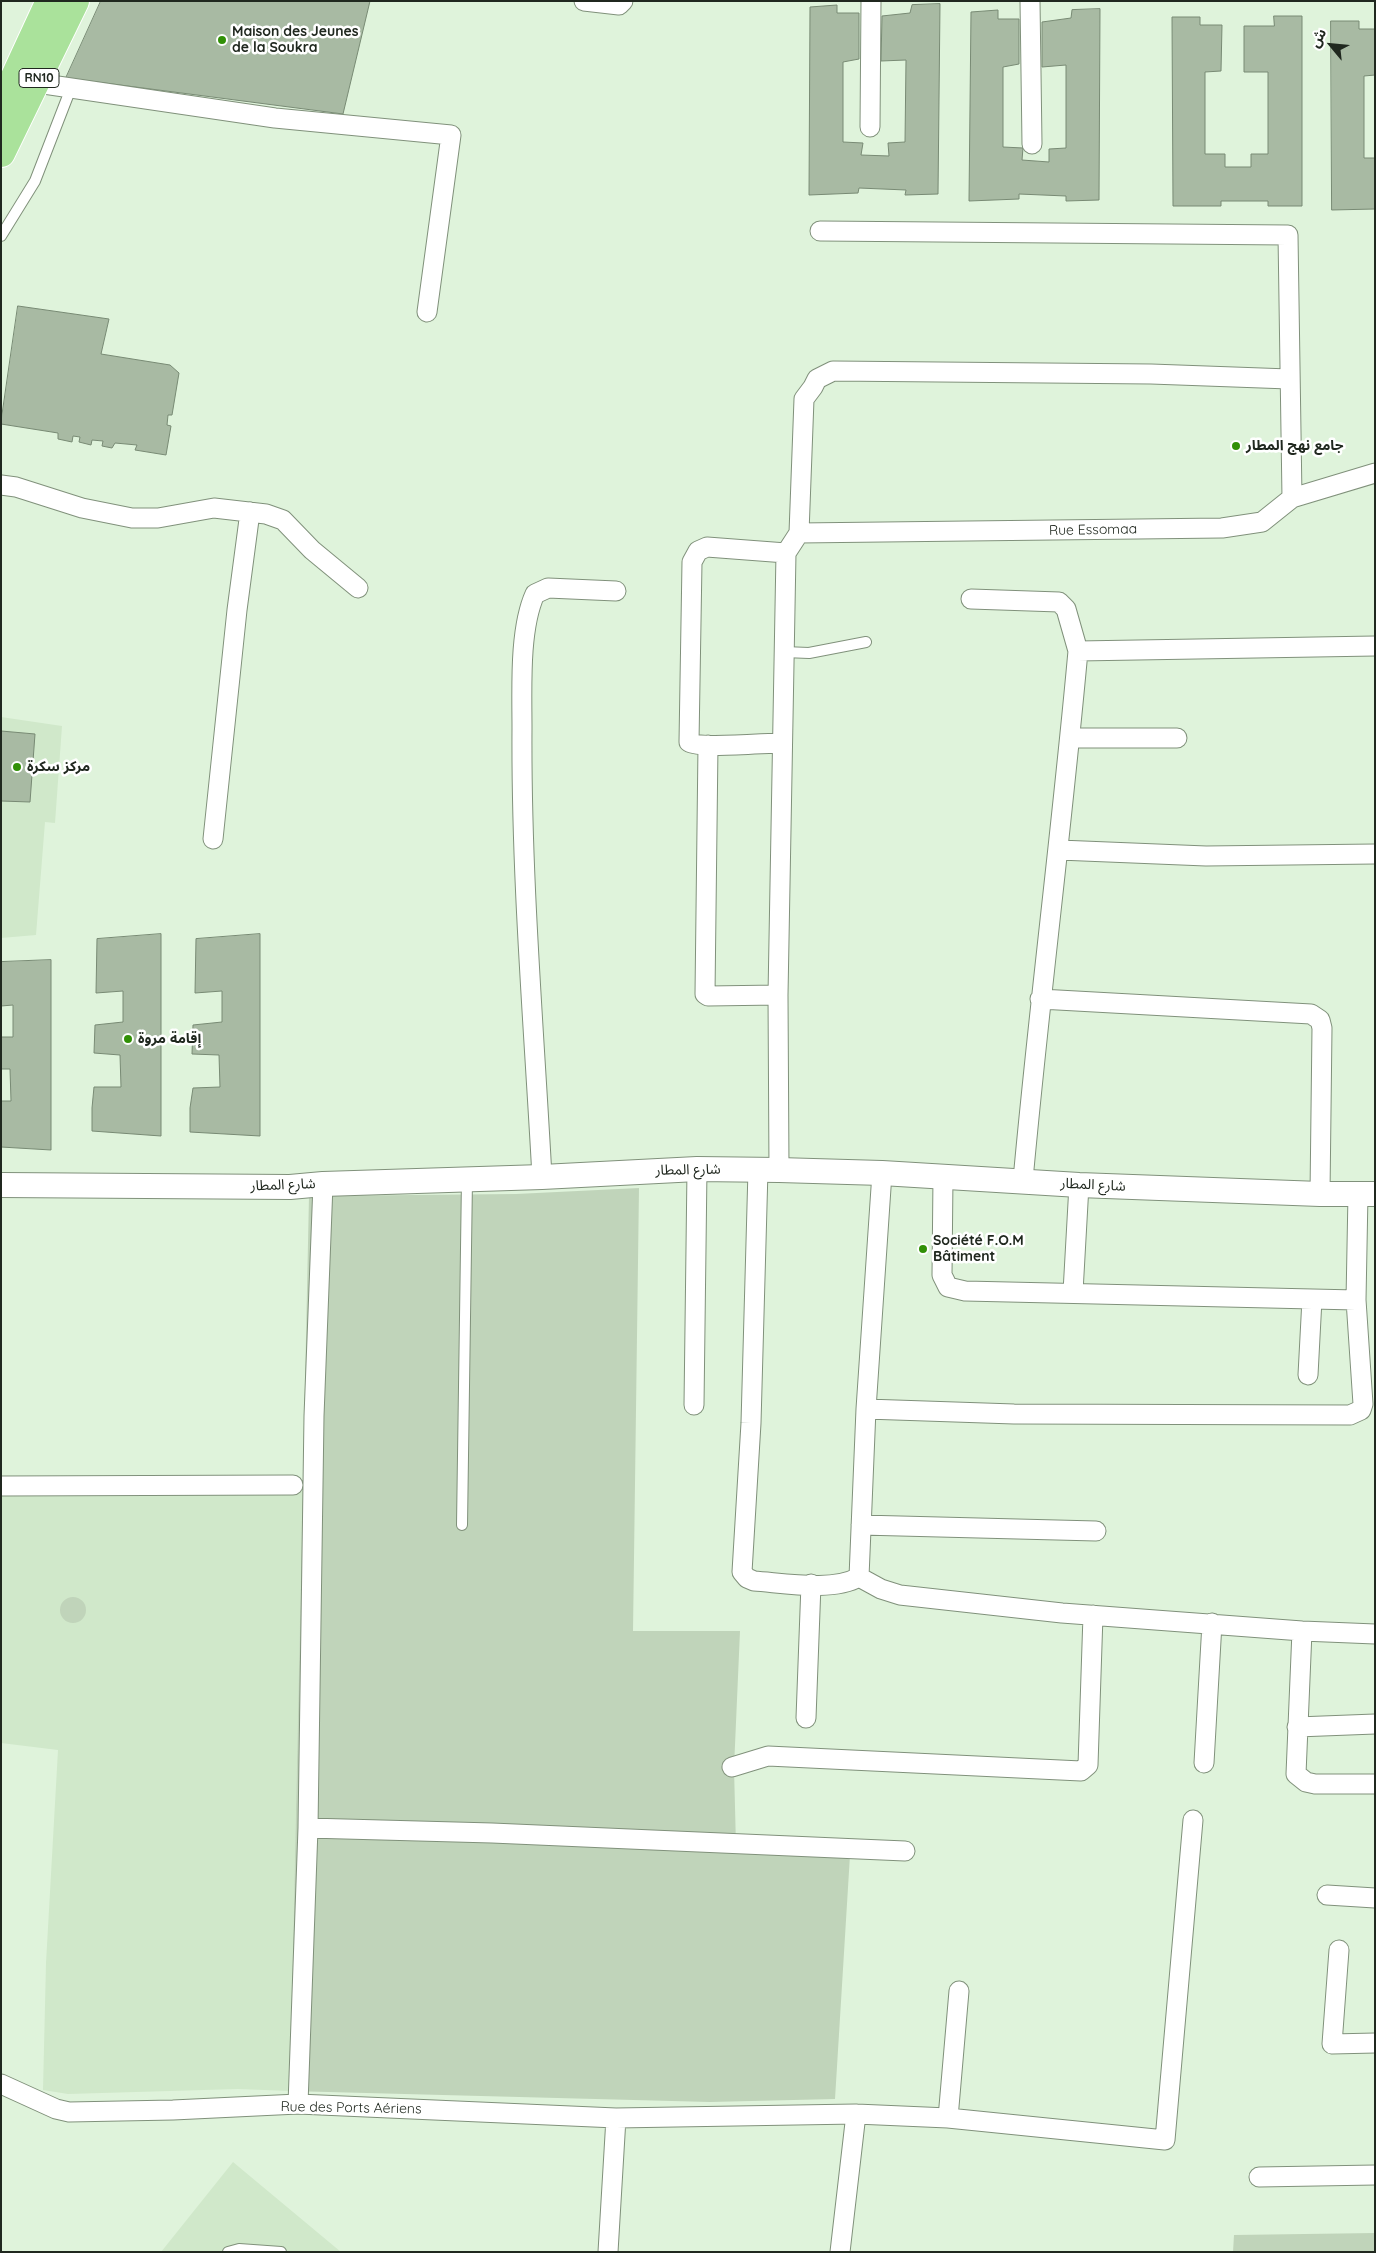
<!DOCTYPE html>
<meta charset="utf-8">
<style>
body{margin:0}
#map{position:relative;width:1376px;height:2253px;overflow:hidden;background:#dff3db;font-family:Quicksand,"Noto Sans Arabic",sans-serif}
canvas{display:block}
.frame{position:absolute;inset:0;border:2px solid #20281f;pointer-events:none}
.north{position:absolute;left:1306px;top:20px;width:50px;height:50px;-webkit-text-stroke:4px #fff;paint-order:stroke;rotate:298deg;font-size:14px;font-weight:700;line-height:20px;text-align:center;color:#20281f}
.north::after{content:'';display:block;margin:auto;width:18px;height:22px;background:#20281f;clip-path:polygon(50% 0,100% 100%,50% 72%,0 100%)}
</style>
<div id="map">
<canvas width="1376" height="2253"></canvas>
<div class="frame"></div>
<div class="north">ش</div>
</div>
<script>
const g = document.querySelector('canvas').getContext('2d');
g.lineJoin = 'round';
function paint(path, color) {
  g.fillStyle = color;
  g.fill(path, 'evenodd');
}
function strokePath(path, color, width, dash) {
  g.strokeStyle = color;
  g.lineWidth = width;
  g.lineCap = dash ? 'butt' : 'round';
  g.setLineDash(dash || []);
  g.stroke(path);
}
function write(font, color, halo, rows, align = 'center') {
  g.font = font + ' Quicksand,"Noto Sans Arabic",sans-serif';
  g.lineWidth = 5;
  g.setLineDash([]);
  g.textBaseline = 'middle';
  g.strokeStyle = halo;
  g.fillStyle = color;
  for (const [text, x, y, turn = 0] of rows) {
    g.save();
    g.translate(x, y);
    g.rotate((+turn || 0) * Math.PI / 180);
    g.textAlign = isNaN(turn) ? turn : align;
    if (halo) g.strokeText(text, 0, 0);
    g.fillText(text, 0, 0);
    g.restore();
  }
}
paint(new Path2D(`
 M1 717 62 726 55 823 45 822 36 935 1 938Z
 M303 1480 290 2091 238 2089 68 2094 43 2090 46 1963 58 1750 1 1743V1483Z
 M233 2162 341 2252H161Z`), '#d0e8ca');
paint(new Path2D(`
 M639 1188 633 1631H740L734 1768 736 1846 850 1855 835 2099 710 2102 290 2091 309 1196 516 1194Z
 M60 1610a13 13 0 1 1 26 0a13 13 0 1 1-26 0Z
 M1375 2233V2252H1233L1234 2235Z`), '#c0d4ba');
const building = new Path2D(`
 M101 1H370L343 114 66 78Z
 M940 4 938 194 905 195 906 190 859 188 858 193 809 195 810 7 837 5V13H859V59L843 62V142L863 143 861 155 889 156 888 143 905 142 906 60 881 61 882 16 910 13 912 5Z
 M1100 9 1099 200 1066 201V196L1019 194V199L969 201 971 12 998 10V19H1019V64L1003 67V147L1023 148 1022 160 1049 162V149L1066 148V65L1042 67V22L1071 18 1072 10Z
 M1274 16H1302V206H1268V201H1221V206H1173L1172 17H1200V25H1222L1221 71 1205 72V154H1225V167H1251V154H1268V72H1244V26H1274Z
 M1331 21H1359V29H1375V75L1364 76V158H1375V209L1332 210Z
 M18 306 109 319 101 354 170 365 179 373 172 415H168L167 425 171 426 166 455 135 450 137 445 115 443 112 448 102 446 103 441 92 440 91 445 79 442 80 437 73 436 72 442 58 439V433L1 424Z
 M1 731 35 734 30 802 1 801Z
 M161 934V1136L92 1131V1108L94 1087H121L120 1055 94 1053 95 1025 123 1022V991L96 993 97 939Z
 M260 934V1136L190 1132V1108L193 1088 220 1087 219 1055 192 1054 193 1025 222 1022V991L195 993 196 939Z
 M51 960V1150L1 1147V1101H11L10 1069H1V1037H13V1005L1 1006V962Z`);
paint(building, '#a8baa3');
strokePath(building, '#788a74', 1);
const service = new Path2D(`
 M1 236 35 181 71 88
 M784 652 809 653 866 642
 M462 1525 467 1179
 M228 2252 239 2249 281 2252`);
const minor = new Path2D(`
 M584 1 619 5 623 1
 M1030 1 1032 144
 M37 83 275 118 451 135 427 312
 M870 127 871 1
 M820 231 1288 235 1292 498
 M1 485 16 487 82 508 132 518H158L214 508 266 514 283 520 312 550 358 588
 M799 533 1222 528 1262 522 1292 498 1375 473
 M971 599 1059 602 1066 609 1078 651
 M1070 738H1177
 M782 743C765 743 700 749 689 742L692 562 698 551 707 547 786 553
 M708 745 705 994 708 996 778 995
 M213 839 237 610 250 512
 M1059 850 1206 856 1375 854
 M1040 999 1311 1014 1320 1020 1322 1028 1320 1194
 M758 1170 751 1423 742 1572 747 1578 754 1581C784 1583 833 1592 859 1577
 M779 1170 778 995 786 553 799 533 804 399 813 387 817 379 833 371 1151 374 1289 379
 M542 1177C534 1028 521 878 522 728 522 689 519 629 535 594L548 588 616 591
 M943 1177 942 1275 948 1287 965 1291 1356 1300 1358 1194
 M1023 1180C1039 1004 1062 828 1078 651L1375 646
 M1073 1292 1079 1185
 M1308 1375 1312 1299
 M694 1405 697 1169
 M866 1409 1014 1414 1350 1415 1361 1410 1363 1404 1356 1300
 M1 1486 293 1485
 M861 1525 1096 1531
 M859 1577 881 1589 900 1595 1062 1613 1302 1631 1375 1634
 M859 1577 866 1409 882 1173
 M1302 1631 1296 1774 1306 1782 1315 1784H1375
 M806 1718 811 1584
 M1297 1727 1375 1724
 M1204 1763 1212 1623
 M732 1767 768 1756 1081 1771 1088 1765 1093 1615
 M308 1828 492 1833 905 1851
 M1327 1895 1375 1898
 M1339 1950 1332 2044 1375 2043
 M1 2084 56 2109 69 2112 173 2110 298 2104 616 2118 856 2114 948 2118 1165 2140 1193 1820
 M298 2104 308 1828 314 1416 323 1184
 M948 2118 959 1991
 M1259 2177 1375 2175
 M608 2252 616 2118
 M840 2252 856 2114`);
const tertiary = new Path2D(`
 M1 1185 290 1187 323 1184 542 1177 697 1169 779 1170 882 1173 1079 1185 1320 1194H1375`);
const primary = new Path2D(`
 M1 107 50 1
 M1 153 75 1`);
strokePath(service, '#80917b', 12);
strokePath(minor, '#80917b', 21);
strokePath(tertiary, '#80917b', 26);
strokePath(primary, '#fff', 30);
strokePath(service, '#fff', 10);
strokePath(minor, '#fff', 19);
strokePath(tertiary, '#fff', 24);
strokePath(primary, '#aae29b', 28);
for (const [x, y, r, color] of [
 [222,40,5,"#319007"],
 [1236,446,5,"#319007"],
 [17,767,5,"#319007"],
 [128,1039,5,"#319007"],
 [923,1249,5,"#319007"]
]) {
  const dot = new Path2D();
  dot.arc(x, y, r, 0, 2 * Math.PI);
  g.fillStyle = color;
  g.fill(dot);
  strokePath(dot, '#fff', 2);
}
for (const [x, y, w] of [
 [39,78,40]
]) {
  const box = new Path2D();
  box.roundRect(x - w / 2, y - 9.5, w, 19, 4);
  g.fillStyle = '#fff';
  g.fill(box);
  strokePath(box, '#20281f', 1);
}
write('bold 12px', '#20281f', null, [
 ["RN10",39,78]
]);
write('bold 14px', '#20281f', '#fff', [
 ["Maison des Jeunes",232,32],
 ["de la Soukra",232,48],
 ["جامع نهج المطار",1246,446],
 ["مركز سكرة",27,767],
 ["إقامة مروة",138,1039],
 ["Société F.O.M",933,1241],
 ["Bâtiment",933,1257]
], 'left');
write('14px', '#20281f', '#fff', [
 ["Rue Essomaa",1093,530,-1],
 ["شارع المطار",688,1170,-1],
 ["شارع المطار",283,1185,-2],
 ["شارع المطار",1093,1185,3],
 ["Rue des Ports Aériens",351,2108,1]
]);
</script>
